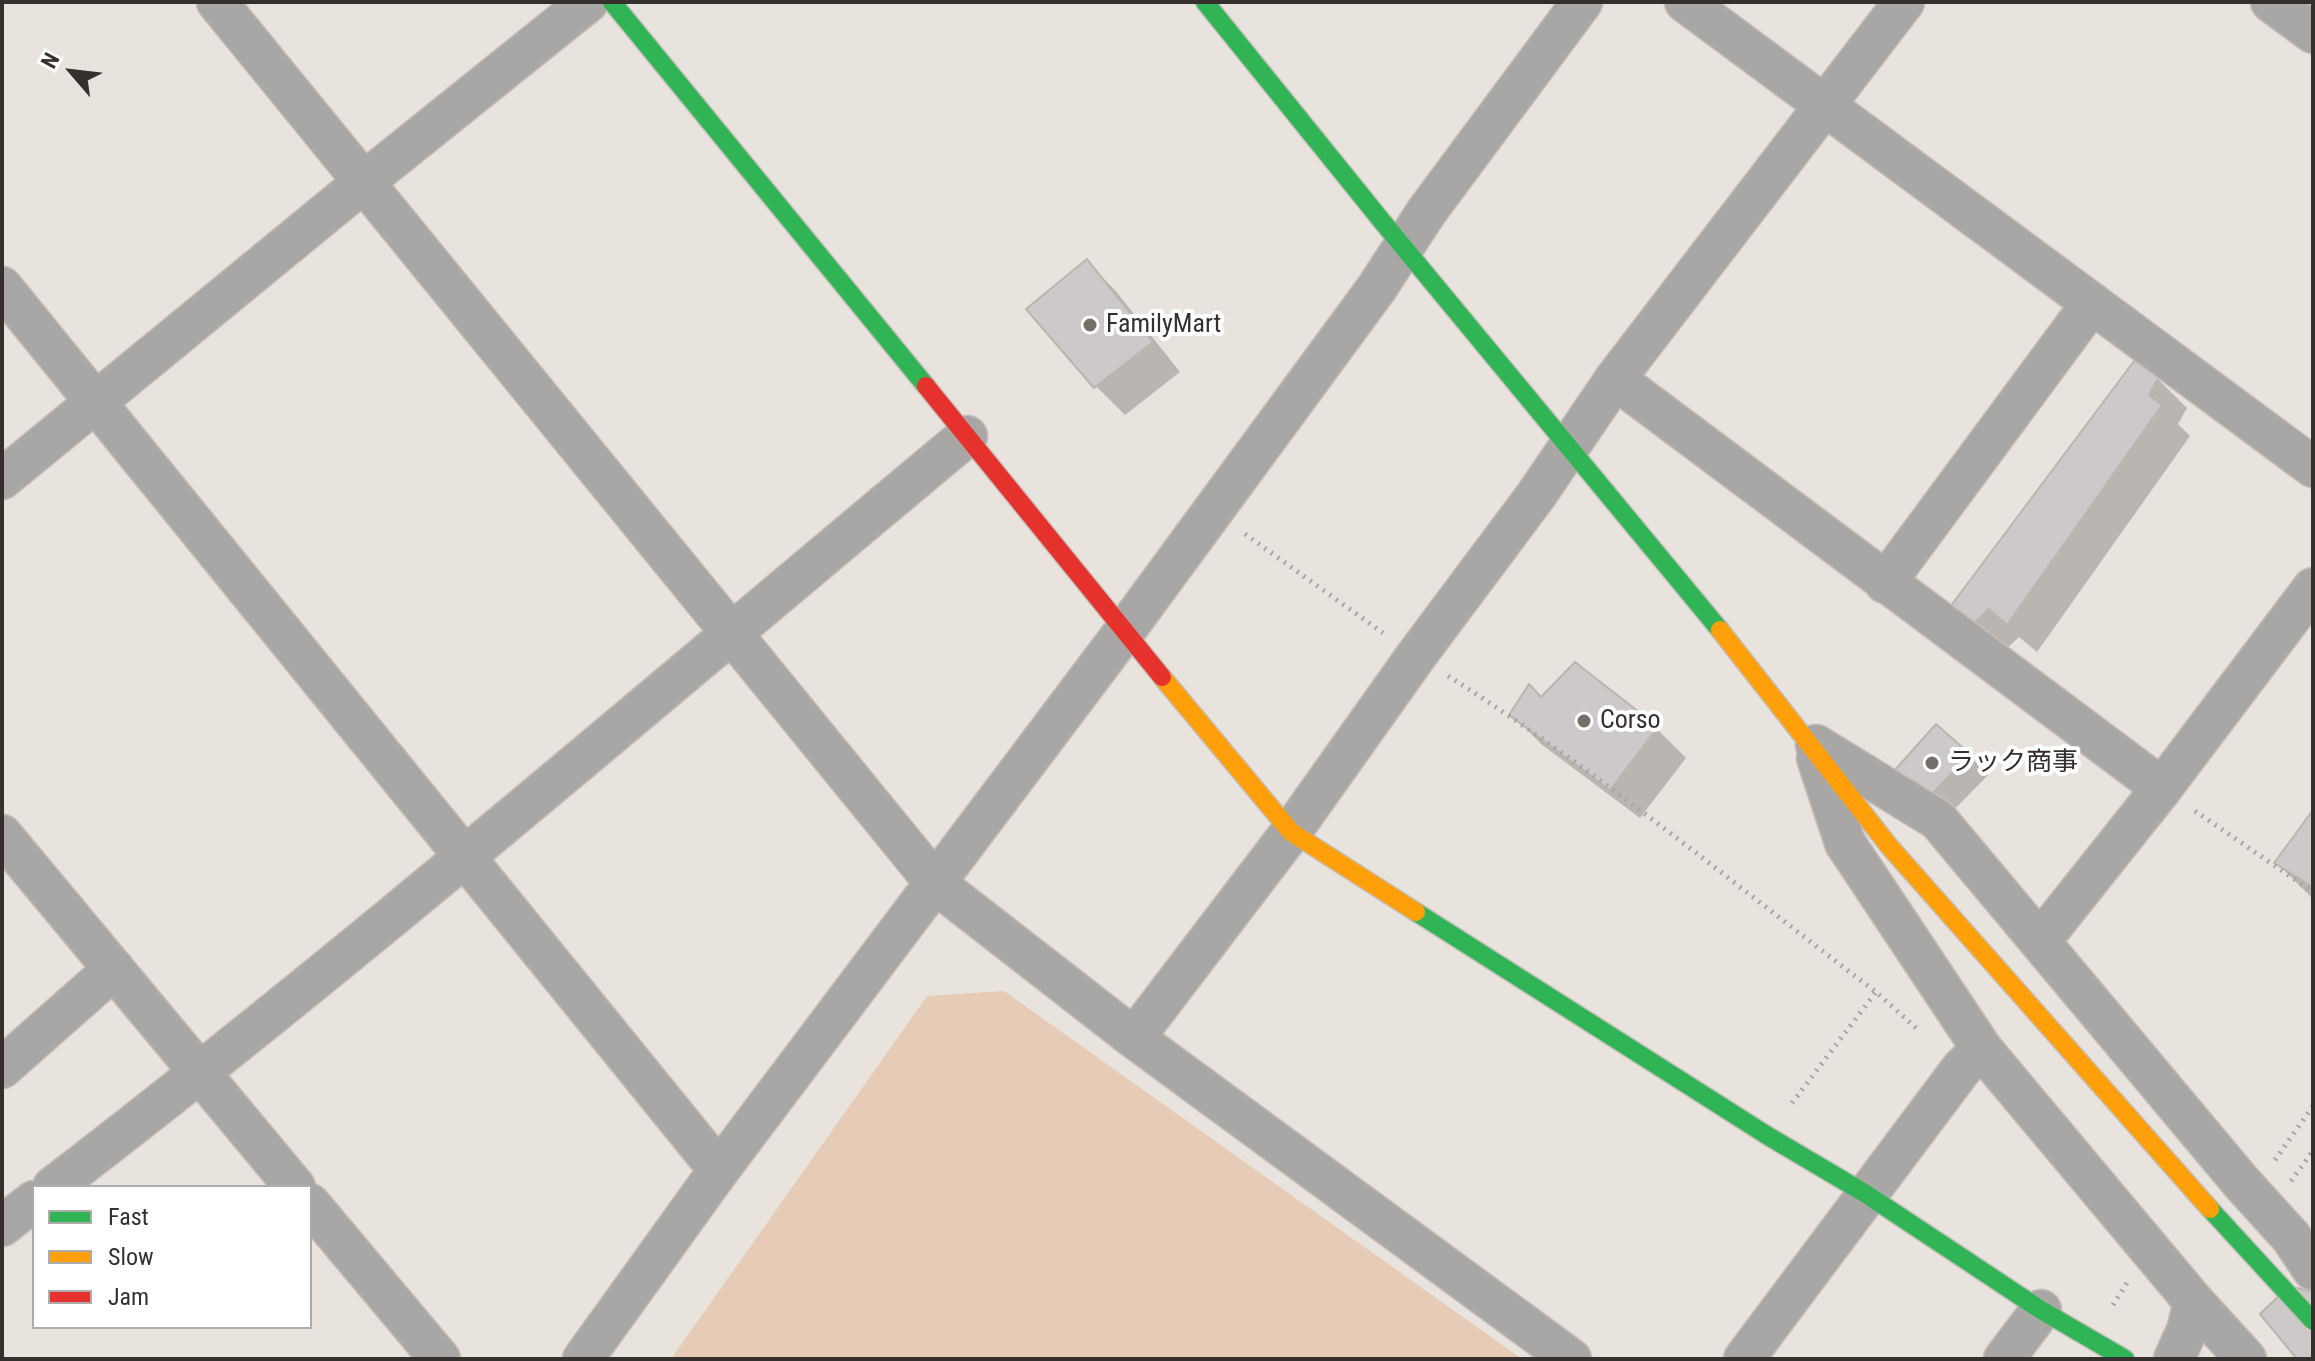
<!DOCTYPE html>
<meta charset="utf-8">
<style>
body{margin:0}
#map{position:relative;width:2315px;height:1361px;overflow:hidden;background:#e9e3de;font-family:"Roboto Condensed",sans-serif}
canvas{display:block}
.frame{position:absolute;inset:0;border:4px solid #35302d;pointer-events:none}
.legend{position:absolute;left:32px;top:1185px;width:280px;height:144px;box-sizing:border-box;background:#fff;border:2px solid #aeacab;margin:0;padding:10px 14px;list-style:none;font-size:24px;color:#35302d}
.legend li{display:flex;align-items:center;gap:16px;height:40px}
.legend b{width:40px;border:2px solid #aeacab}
.north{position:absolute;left:32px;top:32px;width:80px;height:80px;-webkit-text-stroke:6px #fff;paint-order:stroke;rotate:298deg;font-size:22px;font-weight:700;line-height:32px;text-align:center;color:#35302d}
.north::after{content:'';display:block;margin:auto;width:28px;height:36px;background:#35302d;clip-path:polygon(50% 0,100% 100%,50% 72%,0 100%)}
</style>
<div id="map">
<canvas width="2315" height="1361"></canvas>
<div class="frame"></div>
<ul class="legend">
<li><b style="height:10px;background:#30b455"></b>Fast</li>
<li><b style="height:10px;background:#ff9f0a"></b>Slow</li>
<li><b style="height:10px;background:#e5322d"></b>Jam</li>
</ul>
<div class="north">N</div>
</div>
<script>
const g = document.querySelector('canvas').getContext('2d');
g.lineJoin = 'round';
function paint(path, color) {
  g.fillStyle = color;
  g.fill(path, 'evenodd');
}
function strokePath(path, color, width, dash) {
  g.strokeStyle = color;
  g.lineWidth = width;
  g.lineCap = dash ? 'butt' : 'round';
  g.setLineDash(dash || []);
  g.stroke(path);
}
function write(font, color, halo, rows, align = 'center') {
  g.font = font + ' "Roboto Condensed","Noto Sans JP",sans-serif';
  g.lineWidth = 8;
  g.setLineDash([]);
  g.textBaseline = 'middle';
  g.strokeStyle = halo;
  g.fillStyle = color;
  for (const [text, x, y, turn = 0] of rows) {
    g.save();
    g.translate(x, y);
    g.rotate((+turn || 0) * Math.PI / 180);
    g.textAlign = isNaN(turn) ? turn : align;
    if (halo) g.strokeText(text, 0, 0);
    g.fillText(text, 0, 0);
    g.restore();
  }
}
paint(new Path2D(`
 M1004 991 1522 1359H671L927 996Z`), '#e6cbb7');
paint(new Path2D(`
 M1086 261 1115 290 1180 372 1125 415 1096 386Z
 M2158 379 2187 408 2178 424 2190 436 2037 652 2019 637 2003 652 1952 607Z
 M1575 664 1657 729 1686 758 1640 818 1541 744 1512 714 1541 700Z
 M1969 755 1988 775 1950 814 1897 771Z
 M2313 813V899L2277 863Z`), '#0003');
const building = new Path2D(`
 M1087 259 1153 342 1094 388 1026 309Z
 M2134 361 2159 377 2149 395 2162 405 2007 625 1989 609 1973 624 1950 607Z
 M1575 662 1658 727 1610 790 1509 715 1529 684 1541 697Z
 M1936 724 1970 754 1930 796 1894 771Z
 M2313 810V887L2274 863Z
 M2289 1286 2313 1292V1359H2297L2260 1314Z`);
paint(building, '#ccc9c8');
strokePath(building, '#b9b5b5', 2);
const street = new Path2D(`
 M217 2 936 884 1134 1038 1571 1359
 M1685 2 2313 467
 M2271 2 2313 33
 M2 287 719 1170
 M1615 379 2162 788
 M2 479 365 181 588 2
 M1885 583 2092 303
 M1816 745 1938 820 2241 1182 2291 1237 2313 1270
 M1817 758 1845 843 1982 1049 2194 1302 2246 1359
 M2 835 295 1187
 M2041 940 2162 788 2313 588
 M1134 1038 1291 832 1416 656 1537 494 1615 379 1904 2
 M2 1068 114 969
 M53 1187C366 947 664 688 967 436
 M310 1204 440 1359
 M2 1226 34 1201
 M583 1359 719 1170 1124 632 1376 289 1427 211 1582 2
 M1744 1359 1962 1068 1982 1049
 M2004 1359 2041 1310
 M2174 1359 2187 1330 2194 1302`);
const fast = new Path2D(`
 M612 2 926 386
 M1205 2 1381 220 1720 630
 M1416 912 1768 1136 1866 1194 2041 1310 2125 1359`);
const slow = new Path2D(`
 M1720 630 1889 846
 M1162 677 1291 832 1416 912`);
const jam = new Path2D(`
 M926 386 1162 677`);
strokePath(street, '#c4bfbb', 43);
strokePath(fast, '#c4bfbb', 21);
strokePath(slow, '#c4bfbb', 21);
strokePath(jam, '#c4bfbb', 21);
strokePath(new Path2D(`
 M1245 534 1383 633
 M1448 676C1597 770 1735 885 1876 992L1916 1028
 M2195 811 2313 892
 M1792 1103 1876 992
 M2275 1160 2313 1106
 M2291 1181 2313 1151
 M2113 1305 2127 1283`), '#a8a5a4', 5, [2, 6]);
strokePath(street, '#a9a7a6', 40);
strokePath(fast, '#30b455', 18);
strokePath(slow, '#ff9f0a', 18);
strokePath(jam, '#e5322d', 18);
const fastBridge = new Path2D(`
 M2210 1209 2313 1321`);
const slowBridge = new Path2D(`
 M1889 846 2210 1209`);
strokePath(fastBridge, '#c4bfbb', 21, []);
strokePath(slowBridge, '#c4bfbb', 21, []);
strokePath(fastBridge, '#30b455', 18);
strokePath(slowBridge, '#ff9f0a', 18);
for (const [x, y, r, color] of [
 [1090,325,8,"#746f6b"],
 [1584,721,8,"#746f6b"],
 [1932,763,8,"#746f6b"]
]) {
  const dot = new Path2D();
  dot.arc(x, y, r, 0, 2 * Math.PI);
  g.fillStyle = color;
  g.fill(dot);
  strokePath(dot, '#fff', 3);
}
write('26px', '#35302d', '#fff', [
 ["FamilyMart",1106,325],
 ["Corso",1600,721],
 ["ラック商事",1948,763]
], 'left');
</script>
